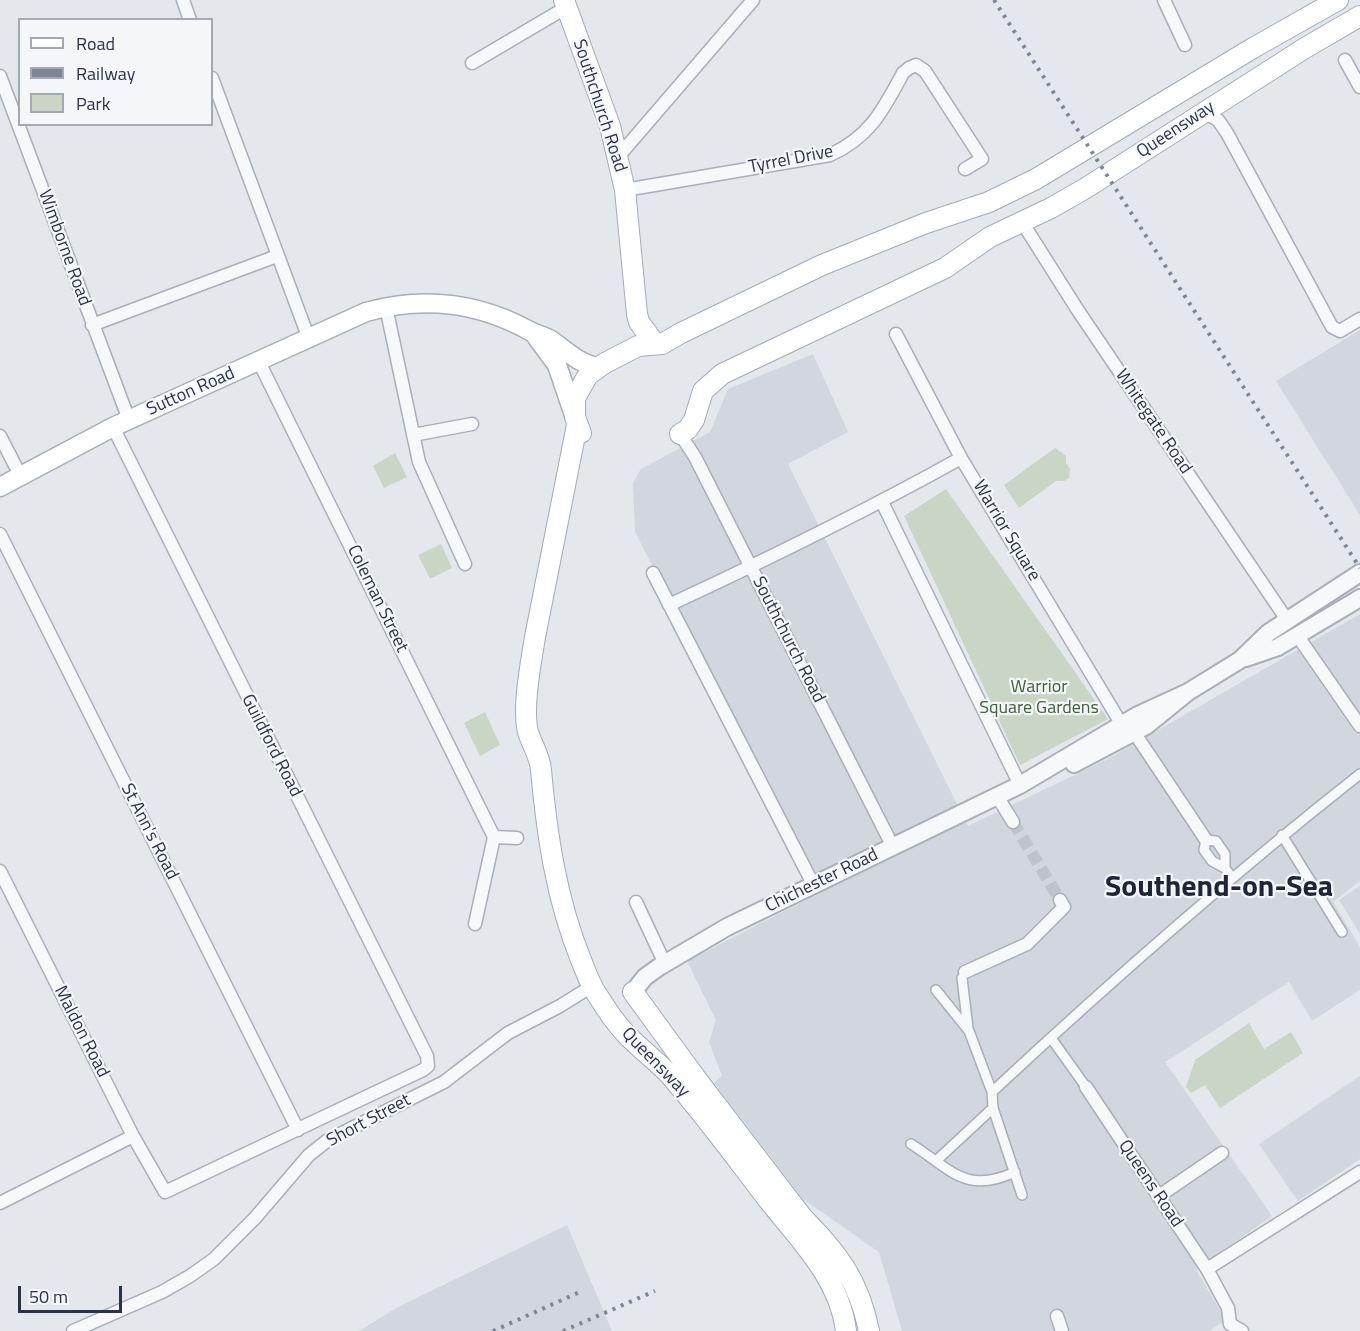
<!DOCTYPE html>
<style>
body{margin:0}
#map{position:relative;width:1360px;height:1331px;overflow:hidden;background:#e4e7ec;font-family:"Titillium Web",sans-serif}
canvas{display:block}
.legend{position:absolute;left:18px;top:18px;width:195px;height:108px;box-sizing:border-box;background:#f4f6f9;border:2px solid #a4a8b1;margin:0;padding:8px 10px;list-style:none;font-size:18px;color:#2b3445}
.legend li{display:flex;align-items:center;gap:12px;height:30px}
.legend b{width:30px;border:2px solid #a4a8b1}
.scale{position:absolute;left:18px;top:1286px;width:104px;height:27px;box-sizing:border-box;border:3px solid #2b3445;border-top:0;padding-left:8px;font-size:18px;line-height:21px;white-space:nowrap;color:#2b3445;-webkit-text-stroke:4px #f4f6f9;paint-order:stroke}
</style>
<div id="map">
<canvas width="1360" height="1331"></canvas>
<ul class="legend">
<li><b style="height:8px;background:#fff"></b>Road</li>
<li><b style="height:8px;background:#7d8696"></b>Railway</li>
<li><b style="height:16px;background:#c9d6c5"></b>Park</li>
</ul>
<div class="scale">50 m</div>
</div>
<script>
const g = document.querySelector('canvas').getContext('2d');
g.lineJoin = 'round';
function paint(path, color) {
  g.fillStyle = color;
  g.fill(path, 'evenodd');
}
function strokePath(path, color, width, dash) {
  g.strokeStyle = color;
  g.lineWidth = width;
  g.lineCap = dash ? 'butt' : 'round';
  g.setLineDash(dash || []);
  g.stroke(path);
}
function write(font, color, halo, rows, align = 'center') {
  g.font = font + ' "Titillium Web",sans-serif';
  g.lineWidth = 4.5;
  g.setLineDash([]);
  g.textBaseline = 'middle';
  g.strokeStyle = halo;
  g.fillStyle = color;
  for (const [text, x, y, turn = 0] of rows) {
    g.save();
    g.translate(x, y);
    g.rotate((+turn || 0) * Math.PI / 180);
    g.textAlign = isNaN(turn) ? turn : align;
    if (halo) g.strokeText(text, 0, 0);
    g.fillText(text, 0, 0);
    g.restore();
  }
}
paint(new Path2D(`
 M1360 330V515L1276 381Z
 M813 354 848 432 788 464 968 826 1106 760 1360 614V881L1333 902 1360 947V990L1312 1021 1289 982 1165 1062 1272 1216 1196 1270 1226 1320 1209 1331H902L879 1252 803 1199 714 1083 722 1076 709 1042 716 1020 687 961 820 893 635 532 633 483 641 469 710 432 728 389Z
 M1360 886V934L1339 900Z
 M1360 1076V1159L1298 1201 1259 1144Z
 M567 1225 612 1331H359L398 1307Z`), '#d2d6de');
paint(new Path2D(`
 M1055 448 1066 456V463L1070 469 1069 478 1064 481H1056L1019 508 1004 485Z
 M395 453 407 477 384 488 373 466Z
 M946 489 1108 719 1020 765 904 516Z
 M441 544 452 568 430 579 418 555Z
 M485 712 500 745 480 756 464 723Z
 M1249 1023 1264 1049 1291 1032 1303 1053 1220 1108 1205 1085 1191 1093 1186 1087 1195 1060Z`), '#c9d6c5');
strokePath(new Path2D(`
 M1013 822 1060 900`), '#bfc3cb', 12, [12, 6]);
const pedestrian = new Path2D(`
 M1282 835 1342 932
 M1225 868 1212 861 1204 850 1206 840 1216 841 1225 854V868L1232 878
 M962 978 968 1028
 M936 990 969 1031 992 1092
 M1051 1038 1086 1087
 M993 1108 1022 1195
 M911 1144C951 1169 965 1195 1015 1172
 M937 1160 993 1108 992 1092C1111 981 1233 874 1360 774`);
const minor = new Path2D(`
 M183 0 190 20
 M1164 0 1185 45
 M1345 60 1360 87
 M472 63 567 7
 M0 76 129 420
 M212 78 309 339
 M1203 112 1218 120 1227 133 1332 327 1340 331 1360 319
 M617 158 753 0
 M625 190 830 155C870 137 883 110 903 73L909 68 916 65 925 71 982 159 965 169
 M1022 222 1077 309 1287 620
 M386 307 419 462 465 564
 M92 325 277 256
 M896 334 961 458 1122 725
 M259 362 494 837
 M680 434 695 457 893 847
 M413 435 472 424
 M0 436 20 475
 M882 502 1020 785
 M0 534 298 1130
 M653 573 814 886
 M669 605C768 559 866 511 961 458
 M1297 635 1360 726
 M1134 732 1206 840
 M997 796 1013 822
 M0 871 133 1136 165 1192 423 1070 428 1066 427 1056 113 427
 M636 902 665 964
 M475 924 494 837 517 838
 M965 972 1027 944 1064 907 1060 900
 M1086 1087 1207 1269 1228 1308 1230 1324
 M1159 1196 1222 1153
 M0 1203 133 1136
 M1207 1269 1360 1172
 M1057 1316 1062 1331
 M1230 1324 1242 1331
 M73 1331 162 1292 190 1276 214 1259 255 1218 309 1155 328 1140 444 1082 508 1033 560 1006 592 986`);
const tertiary = new Path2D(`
 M1246 658 1278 647 1360 598
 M1074 764 1146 726 1188 692 1240 660 1268 633 1360 573
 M633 992 645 977 659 967 727 927 1020 785 1138 715 1188 692`);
const secondary = new Path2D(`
 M537 338 557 365 574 415
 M0 487 113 427 366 312C424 296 477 302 530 331 537 335 545 336 551 340 567 351 580 365 599 367`);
const primary = new Path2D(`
 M564 0 610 126 625 190 637 314 639 322 655 344
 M577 425 535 637C531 663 522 707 528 732 532 745 540 756 541 770 547 835 556 898 581 960 586 972 590 985 598 996 606 1009 615 1022 625 1033 638 1047 654 1059 668 1073 704 1114 736 1158 769 1201 800 1240 840 1279 846 1331
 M581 433 575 417V398L588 375 605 363 638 346 662 344 681 333 822 265 926 223 989 202 1036 179 1253 48 1338 0
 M680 434 688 429 694 420 703 391 722 374 945 268 990 237 1051 208 1086 188 1305 48 1360 16
 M633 992 695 1077 803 1218C838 1253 859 1281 869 1331`);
strokePath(pedestrian, '#a9aeb7', 12);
strokePath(minor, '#a9aeb7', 15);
strokePath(tertiary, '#a9aeb7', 20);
strokePath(secondary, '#a9aeb7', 21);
strokePath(primary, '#a3abb8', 22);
strokePath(pedestrian, '#f7f8fa', 9);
strokePath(minor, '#f7f8fa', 12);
strokePath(tertiary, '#f7f8fa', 16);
strokePath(secondary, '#fff', 18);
strokePath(primary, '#fff', 20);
strokePath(new Path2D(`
 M994 0 1360 568
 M493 1331 582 1291
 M563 1331 655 1291`), '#7d8696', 4, [3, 6]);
write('18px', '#2b3445', '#f4f6f9', [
 ["Southchurch Road",599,106,72],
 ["Queensway",1176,130,-33],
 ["Tyrrel Drive",791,160,-11],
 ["Wimborne Road",64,248,70],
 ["Sutton Road",191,392,-24],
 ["Whitegate Road",1153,422,56],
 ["Warrior Square",1006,531,59],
 ["Coleman Street",377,599,64],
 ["Southchurch Road",788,640,63],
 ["Guildford Road",271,746,63],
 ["St Ann's Road",149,832,63],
 ["Chichester Road",822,881,-26],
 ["Maldon Road",81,1032,63],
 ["Queensway",655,1063,46],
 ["Short Street",369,1121,-28],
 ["Queens Road",1150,1184,56]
]);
write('18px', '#3f6138', '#f4f6f9', [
 ["Warrior",1039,688],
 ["Square Gardens",1039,709]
]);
write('bold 30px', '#1d2536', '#f4f6f9', [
 ["Southend-on-Sea",1219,889]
]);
</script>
